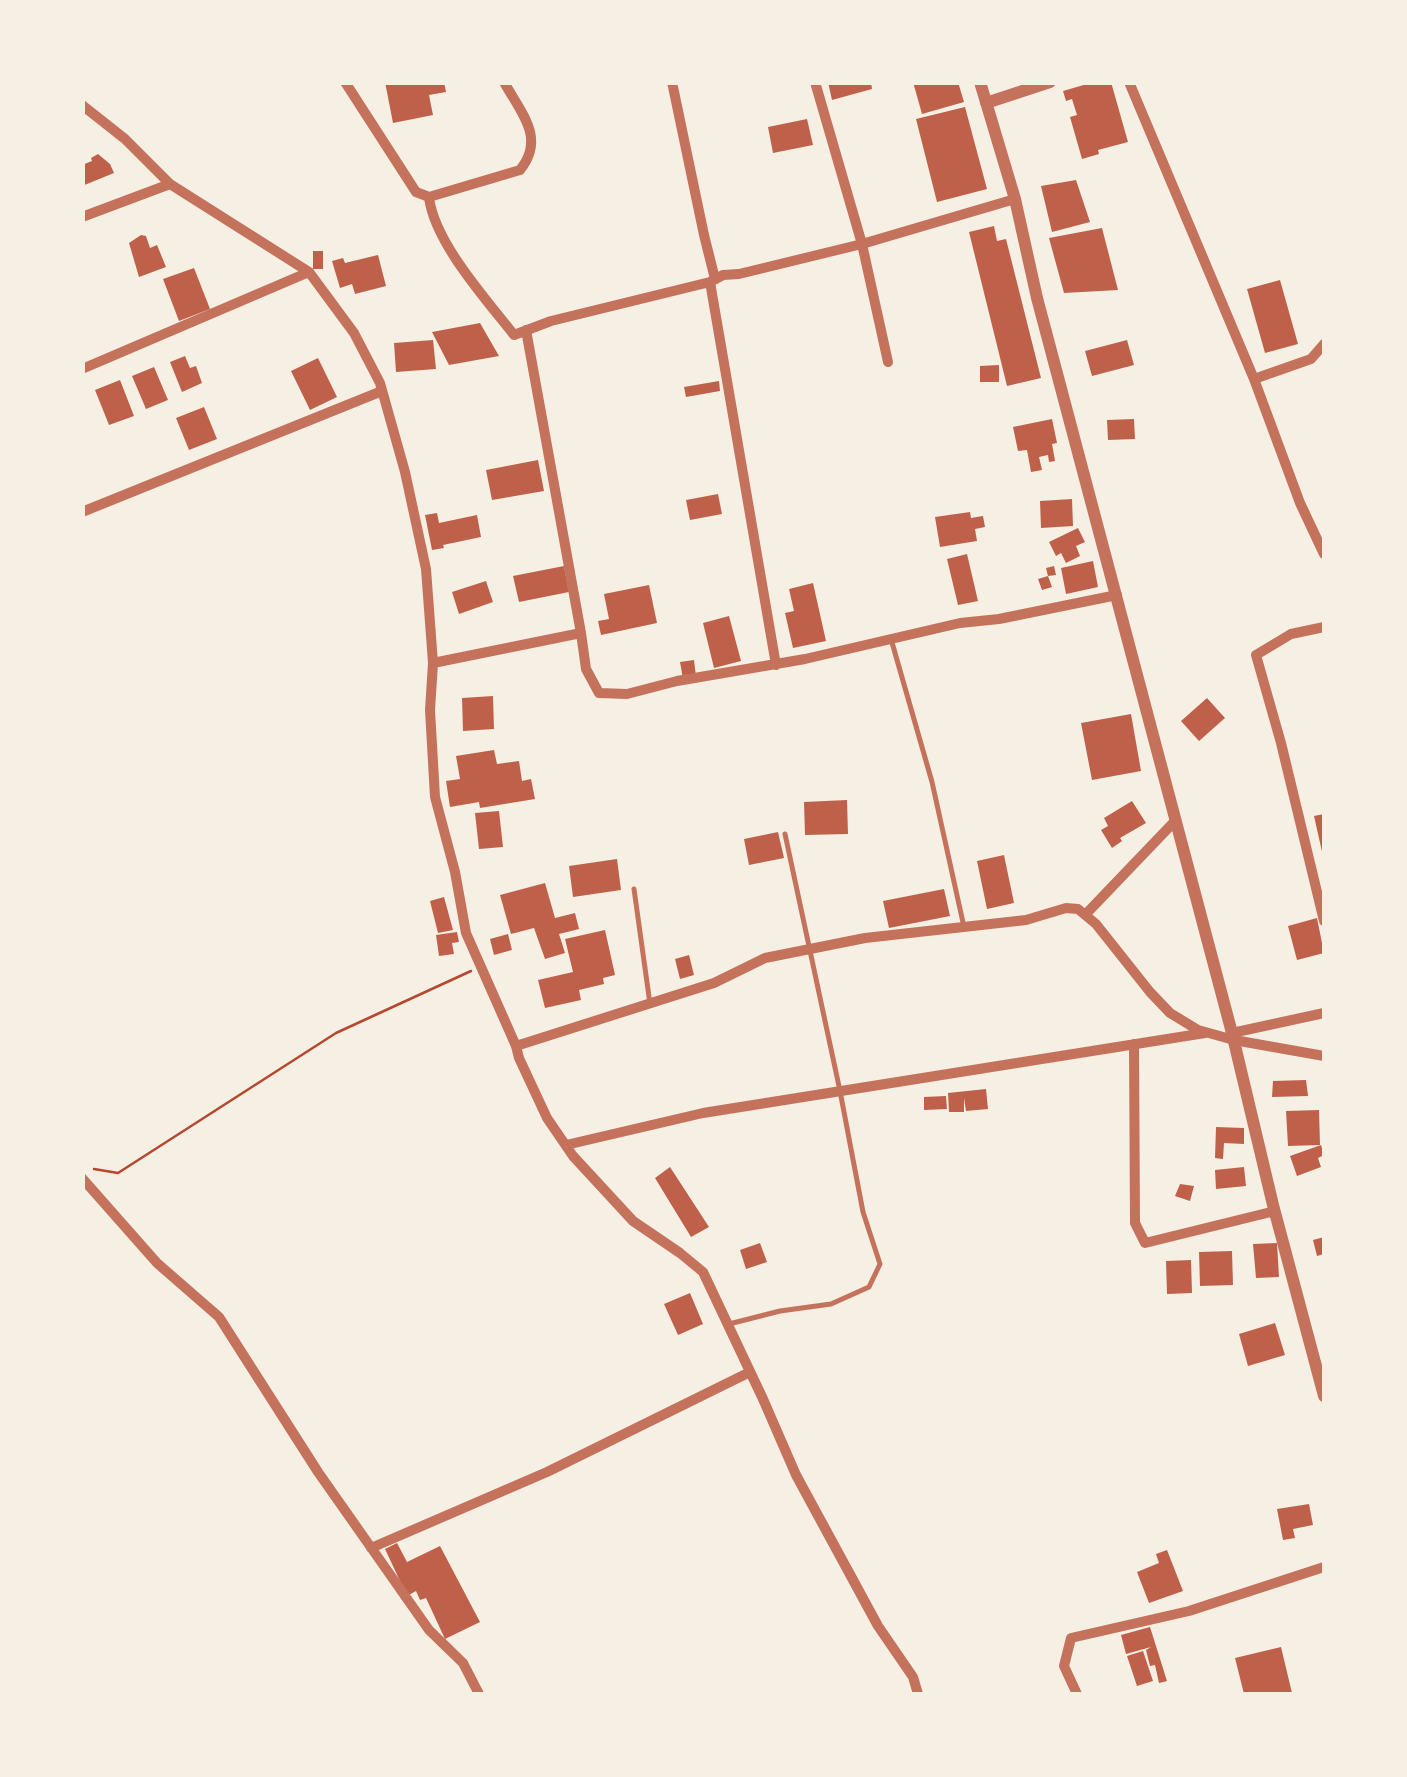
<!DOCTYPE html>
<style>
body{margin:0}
#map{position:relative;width:1407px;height:1777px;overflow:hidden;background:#f6efe4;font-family:Lora,serif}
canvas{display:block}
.frame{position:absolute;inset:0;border:85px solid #f6efe4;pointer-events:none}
</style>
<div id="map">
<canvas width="1407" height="1777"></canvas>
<div class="frame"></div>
</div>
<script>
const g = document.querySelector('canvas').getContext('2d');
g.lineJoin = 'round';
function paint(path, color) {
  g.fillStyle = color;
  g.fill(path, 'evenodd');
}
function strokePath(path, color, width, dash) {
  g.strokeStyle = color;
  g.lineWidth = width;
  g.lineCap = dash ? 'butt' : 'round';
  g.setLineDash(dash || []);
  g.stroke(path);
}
paint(new Path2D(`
 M385 82H444L446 92 429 95 433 115 393 123Z
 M828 82H871L872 89 832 100Z
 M913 82H958L964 102 922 114Z
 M1094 82H1111L1128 142 1098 150 1099 154 1082 159 1070 117 1077 115 1072 99 1066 101 1063 91Z
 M965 107 987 189 937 202 916 119Z
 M807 119 813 145 773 153 768 127Z
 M98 154 110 164 114 173 82 186V165L92 161 91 158Z
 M1076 180 1090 222 1052 232 1041 186Z
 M994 226 997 241 1006 239 1041 378 1007 386 969 232Z
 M1102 228 1118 290 1064 293 1049 238Z
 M141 235 146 236 150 248 157 245 166 267 139 277 129 243Z
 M313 251H323V269H313Z
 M378 255 386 286 355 294 352 284 340 288 332 261 343 258 345 263Z
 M194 268 210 309 179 321 163 279Z
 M1280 280 1298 344 1265 353 1247 289Z
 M480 323 499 356 449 365 432 332Z
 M433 340 436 369 396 372 394 343Z
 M1127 340 1134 365 1092 376 1085 351Z
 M185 356 190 368 196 366 202 383 182 392 170 362Z
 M318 358 337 397 310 410 291 371Z
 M999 365V382H980V366Z
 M154 367 168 400 146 409 132 376Z
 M120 380 134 416 109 425 95 390Z
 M719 381 720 391 686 397 684 387Z
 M204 407 217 439 189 450 176 418Z
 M1052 419 1057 443 1052 444 1055 461 1049 462 1048 455 1039 457 1042 470 1031 472 1027 450 1018 451 1013 427Z
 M1134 419 1135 439 1108 440 1107 420Z
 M538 460 544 491 492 500 486 470Z
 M718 494 722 514 690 520 686 500Z
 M1072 499 1073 526 1041 528 1040 501Z
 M970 512 971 518 983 516 985 527 975 529 977 541 940 547 935 517Z
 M437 513 439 523 477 515 481 537 443 545 444 548 432 550 425 515Z
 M1078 528 1085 542 1076 546 1080 556 1066 563 1061 553 1056 556 1049 542Z
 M967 554 978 601 958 605 947 559Z
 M1093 561 1098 587 1066 594 1061 568Z
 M564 566 569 592 519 602 513 576Z
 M1054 566 1056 575 1048 576 1052 587 1042 590 1038 579 1048 576 1046 568Z
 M486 581 493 602 459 614 452 592Z
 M813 583 826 641 793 648 785 613 794 611 789 589Z
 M649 585 657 623 601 635 598 621 609 619 604 594Z
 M729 616 741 661 714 668 703 623Z
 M694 660 696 677 683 679 680 662Z
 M493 696 494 729 463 731 462 698Z
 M1207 698 1225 718 1199 741 1181 721Z
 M1131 714 1141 771 1092 780 1081 723Z
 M494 750 497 764 519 761 522 781 531 779 535 799 480 808 479 802 450 807 446 781 460 779 456 756Z
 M847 800 848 834 805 835 804 802Z
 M1132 801 1146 823 1120 838 1122 841 1112 848 1101 830 1108 826 1104 818Z
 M499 811 503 847 479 849 475 813Z
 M1324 814V856H1323L1314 816Z
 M778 832 784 858 749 865 744 839Z
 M1004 855 1014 903 987 909 977 861Z
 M617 859 621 890 573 897 569 866Z
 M545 883 555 918 575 913 579 929 559 934 565 953 545 959 534 928 511 934 500 895Z
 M944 889 950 916 889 928 883 901Z
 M444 897 453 930 438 933 430 901Z
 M1317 918 1324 953 1297 960 1288 926Z
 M605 930 615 975 603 978 604 984 579 990 581 1000 545 1008 538 980 573 972 565 939Z
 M457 932 459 942 452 943 454 954 439 956 436 935Z
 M508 934 512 950 494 955 490 939Z
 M689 955 694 975 680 979 675 959Z
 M1306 1080 1308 1096 1272 1097 1273 1081Z
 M986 1089 988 1109 966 1111 964 1098V1112H949L948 1093Z
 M946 1096 947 1109 924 1110V1097Z
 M1319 1110 1320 1145 1288 1146 1286 1111Z
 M1216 1127 1244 1128V1144L1224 1143 1223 1159 1215 1158Z
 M1321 1145 1324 1155 1318 1158 1321 1167 1297 1176 1290 1156Z
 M670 1167 709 1227 691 1237 655 1178Z
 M1244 1167 1246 1186 1216 1189 1215 1170Z
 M1180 1184 1194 1186 1190 1201 1175 1196Z
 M1324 1237V1254L1317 1256 1313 1240Z
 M760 1243 767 1262 746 1269 740 1250Z
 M1277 1243 1279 1277 1256 1278 1253 1244Z
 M1232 1251 1233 1285 1200 1286 1199 1252Z
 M1191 1260 1192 1293 1167 1294 1166 1261Z
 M690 1293 703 1324 678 1335 664 1304Z
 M1275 1323 1285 1355 1248 1366 1239 1334Z
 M1309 1504 1313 1525 1293 1529 1295 1538 1283 1540 1277 1509Z
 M397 1543 407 1562 440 1546 480 1622 445 1639 426 1598 420 1600 416 1591 407 1596 385 1549Z
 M1167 1550 1183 1591 1149 1603 1137 1572 1159 1563 1156 1554Z
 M1150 1627 1167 1681 1159 1683 1155 1665 1150 1666 1146 1650 1151 1647 1126 1654 1121 1635Z
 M1281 1647 1292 1693 1244 1694 1235 1658Z
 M1143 1651 1153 1681 1137 1686 1127 1656Z`), '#bf614a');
strokePath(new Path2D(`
 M94 1169 118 1173 336 1033 471 971`), '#b5482f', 2.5);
strokePath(new Path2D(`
 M891 639 932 782 964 927
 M634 889 650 1004
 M729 1324 780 1311 831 1304 869 1287 880 1264 863 1212 840 1091 785 834`), '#c5725c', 5);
strokePath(new Path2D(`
 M345 82 416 192 429 197 520 170C546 138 521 113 504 82
 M672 82 704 235 715 279
 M815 82 862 244 888 362
 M1129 82 1254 379 1300 503 1324 554
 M82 105 125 139 170 184 309 272 354 333 380 383 405 472 426 569 433 663 430 710 435 797 455 872 466 933 516 1046 519 1058 547 1118 573 1156 633 1221 680 1253 703 1272 763 1399 796 1475 878 1626 913 1677 918 1694
 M429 197C434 242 486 299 514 335L551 321 710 282
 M82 217 170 184
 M82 369 309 272
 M1254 379 1311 359 1324 344
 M82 512 382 391
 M1324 627 1291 634 1256 655 1281 743 1324 921
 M581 633 586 669 599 693 627 694 677 681 805 659 960 623 999 619 1117 595
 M433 663 581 633 526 330
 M776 665 710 282 723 275 739 274 862 244 1015 199
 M1085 915 1175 821
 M1232 1033 1324 1013
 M1134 1044 1135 1223 1145 1243 1275 1211
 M516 1046 714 983 765 958 865 938 1026 920 1066 908 1078 909 1096 924 1150 992 1170 1013 1198 1030 1234 1040 1324 1056
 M566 1145 703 1113 1205 1033
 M82 1178 157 1263 219 1317 318 1472 429 1630 463 1663 479 1694
 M371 1548 547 1472 750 1372
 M1077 1694 1064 1666 1071 1638 1189 1611 1324 1567`), '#c5725c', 10);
strokePath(new Path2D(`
 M980 82 1015 199 1037 298 1232 1033 1273 1205 1324 1396
 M986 103 1050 82`), '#c5725c', 12);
</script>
